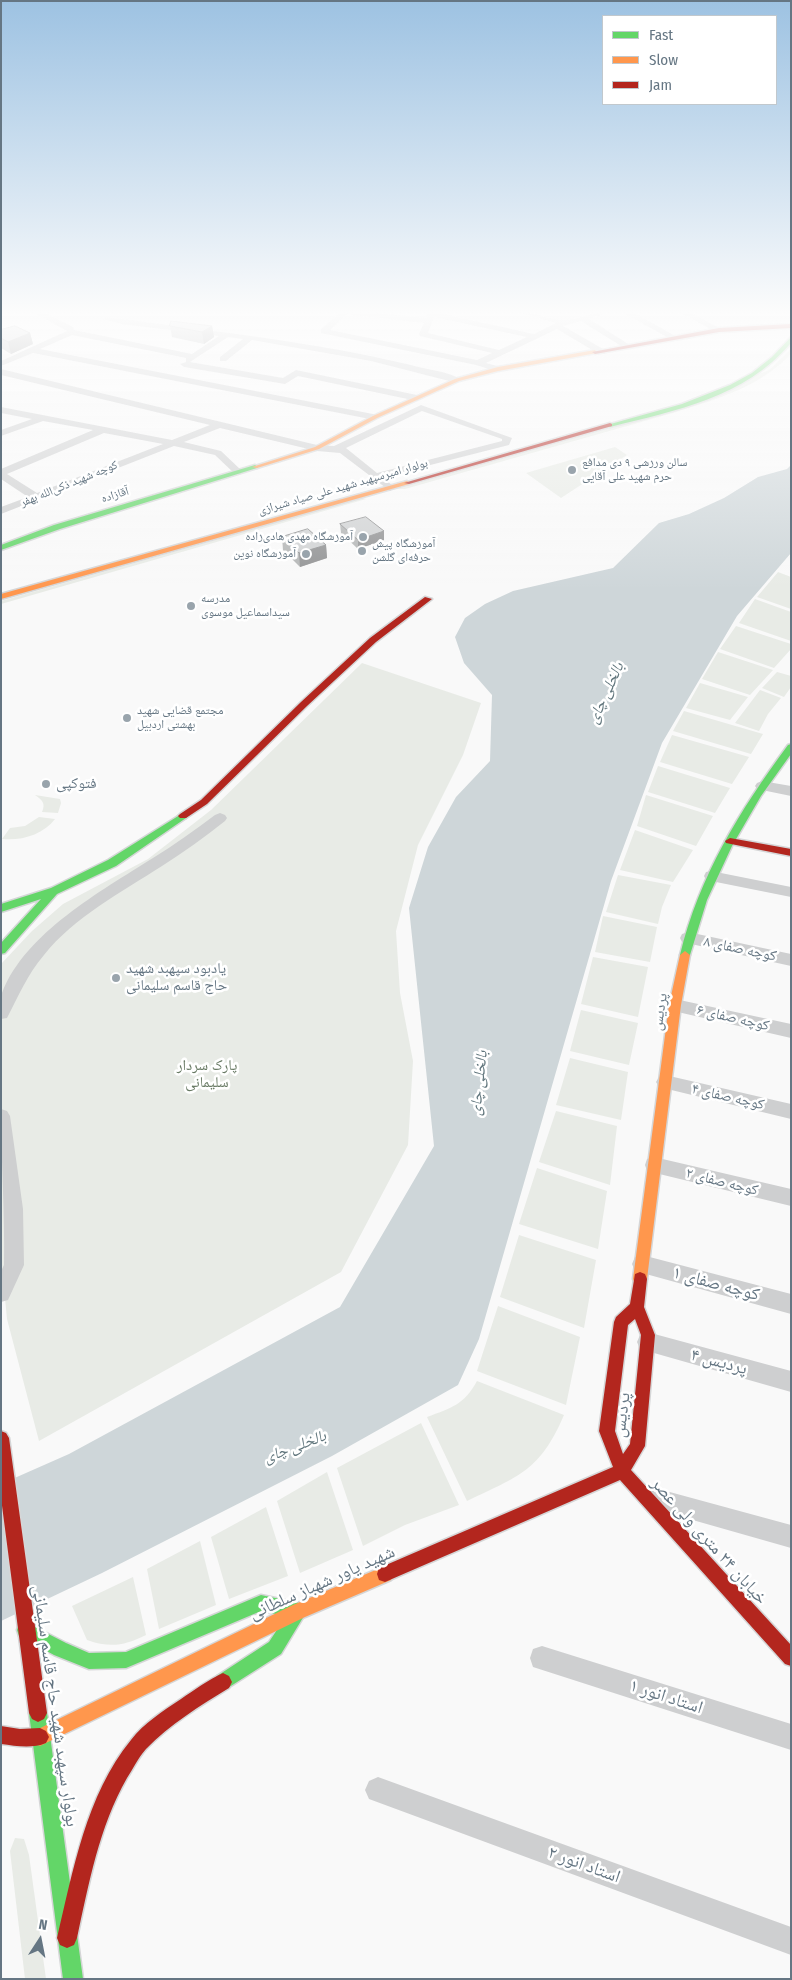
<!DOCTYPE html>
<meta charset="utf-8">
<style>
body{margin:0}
#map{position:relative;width:792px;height:1980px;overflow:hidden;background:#f9f9f9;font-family:"Fira Sans Condensed",sans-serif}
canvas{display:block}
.frame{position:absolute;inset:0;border:2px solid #657683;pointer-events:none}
.legend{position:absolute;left:602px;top:15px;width:175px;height:90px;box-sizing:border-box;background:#fff;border:1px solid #c1c8cd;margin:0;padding:6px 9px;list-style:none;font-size:15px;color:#657683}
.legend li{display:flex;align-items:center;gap:10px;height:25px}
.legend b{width:25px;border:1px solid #c1c8cd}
.north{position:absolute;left:15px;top:1915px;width:50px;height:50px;-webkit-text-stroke:4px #fff;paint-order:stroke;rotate:11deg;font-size:14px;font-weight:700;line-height:20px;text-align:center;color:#657683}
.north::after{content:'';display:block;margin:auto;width:18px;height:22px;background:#657683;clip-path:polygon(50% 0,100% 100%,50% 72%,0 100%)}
</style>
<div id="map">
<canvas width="792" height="1980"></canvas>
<div class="frame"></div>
<ul class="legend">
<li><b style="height:6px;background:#63d668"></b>Fast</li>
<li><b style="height:6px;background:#ff974d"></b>Slow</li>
<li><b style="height:6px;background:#b3261e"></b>Jam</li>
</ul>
<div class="north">N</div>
</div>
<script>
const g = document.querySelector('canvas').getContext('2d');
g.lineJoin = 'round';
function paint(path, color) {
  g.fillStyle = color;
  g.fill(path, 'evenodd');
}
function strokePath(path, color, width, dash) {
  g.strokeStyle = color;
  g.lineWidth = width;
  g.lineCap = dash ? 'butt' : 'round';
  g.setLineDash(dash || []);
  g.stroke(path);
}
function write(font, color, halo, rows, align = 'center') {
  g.font = font + ' "Fira Sans Condensed","Noto Naskh Arabic",sans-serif';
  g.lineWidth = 5;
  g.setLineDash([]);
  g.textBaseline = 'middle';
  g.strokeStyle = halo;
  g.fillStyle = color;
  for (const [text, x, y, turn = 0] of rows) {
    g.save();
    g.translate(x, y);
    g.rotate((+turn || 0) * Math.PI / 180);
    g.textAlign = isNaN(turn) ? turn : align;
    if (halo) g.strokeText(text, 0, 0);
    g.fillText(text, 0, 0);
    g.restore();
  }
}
paint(new Path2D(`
 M791 349V354C760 387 715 400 673 413L405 489H397L627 423 769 370Z
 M615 447 627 455 561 498 526 473Z
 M362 498 366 499 1 604V601Z
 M778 572 791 577V609L757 597Z
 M755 599 791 612V641L739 623Z
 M736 626 791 644V649L774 668 720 649Z
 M718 652 773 670 750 695 702 679Z
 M362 663 481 703 463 755 418 845 396 931 400 993 413 1061 408 1145 341 1272 39 1441 7 1319 1 1257V964L32 931 63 904 148 859 211 810Z
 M777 672 791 676V687L784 697 762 688Z
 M700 683 748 697 730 720 686 708Z
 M760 690 781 698 768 714 759 731 735 723Z
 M684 711 763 734 751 754 673 731Z
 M672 735 749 757 732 784 660 762Z
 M658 766 730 788 715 813 648 792Z
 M35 795 60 799 61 803 58 813 42 812C46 803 42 800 35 795Z
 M646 795 713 816 696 846 637 826Z
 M39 817 55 819C43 835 21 841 2 839L10 828 25 826Z
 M635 830 693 850 673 882 620 870Z
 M618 875 671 885 662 907 658 924 606 912Z
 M603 916 657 927 650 962 595 952Z
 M593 957 648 967 638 1017 581 1004Z
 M581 1010 638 1023 629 1065 570 1051Z
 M570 1058 628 1072 621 1120 556 1105Z
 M556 1111 617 1126 610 1185 539 1162Z
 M537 1168 607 1191 598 1249 519 1224Z
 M519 1235 596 1260 584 1328 500 1297Z
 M498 1306 580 1337 566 1405 477 1371Z
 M477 1381 564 1415C540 1471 519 1476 467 1501L427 1417C451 1408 464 1405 477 1381Z
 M421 1423 459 1505 405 1525 363 1546 337 1468Z
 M327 1472 353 1550 300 1573 277 1501Z
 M266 1507 288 1576 229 1599 211 1537Z
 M200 1541 216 1605 159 1629 147 1569Z
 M133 1577 146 1635C124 1646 110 1648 87 1640L72 1606Z
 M15 1838 24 1839 29 1855 46 1979H25L10 1851Z`), '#e8ebe6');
paint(new Path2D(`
 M791 465V553L737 616 662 743 611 881 479 1339 458 1385 332 1456 102 1573 1 1621V1484L69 1454 340 1307 434 1146 409 908 428 847 456 797 490 761 492 695 464 663 455 637 465 618 485 604 513 591 613 568 659 523 689 514 724 498 758 477 787 469Z`), '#ced6d9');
const fast = new Path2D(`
 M791 337V343C744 398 677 410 610 427L607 425 682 404 730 385 752 373 772 357Z
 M255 465 258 467 257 468 60 529 1 550V545L54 525Z
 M791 744V754L761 796 732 846 707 900 690 955 685 959 681 958 680 955C699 876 740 810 788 745Z
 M183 813 188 816 186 818 116 866 57 894 5 953 1 954V943L41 899 1 912V904L51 888 108 860Z
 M261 1595 299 1603 305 1605 307 1611 281 1654 223 1691 217 1688 214 1682 217 1676 269 1642 286 1616 261 1611 126 1668 89 1669 54 1655 19 1636 17 1630 19 1624 25 1622 66 1643 89 1653 126 1652Z
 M38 1704 44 1707 47 1713 83 1979H63L29 1713 32 1707Z`);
const slow = new Path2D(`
 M595 350 597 353 498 371 459 381 377 418 319 449 257 468 252 467 315 447 373 416 455 379 498 367Z
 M407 481 410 483 409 484 1 599V594Z
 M685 951 690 955 681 1005 647 1279 645 1284 640 1286 635 1284 633 1279 669 1005 680 955Z
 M385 1566 391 1568 393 1574 391 1580 305 1617 46 1743 40 1746 34 1743 31 1737 34 1731 293 1605Z`);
const jam = new Path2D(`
 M791 324V328L719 332 595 354 592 352 719 328Z
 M610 423 612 424V426L409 484 404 483Z
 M425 597 432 599 376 642 307 706 207 804 186 818H180L178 816 180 814 201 800 301 702 370 638Z
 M730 838 791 849V856L726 843 725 841Z
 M640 1272 645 1274 647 1279 644 1307 655 1335 645 1446 631 1470 791 1645V1666L785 1664 620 1480 385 1582 379 1580 377 1574 379 1568 613 1467 599 1431 614 1322 616 1317 630 1304 635 1274ZM635 1319 641 1335 630 1444 623 1454 615 1431 628 1325Z
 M1 1431 6 1433 9 1438 47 1713 44 1719 38 1722 32 1719 29 1713 1 1498Z
 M223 1673 229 1676 232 1682 229 1688C200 1706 170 1724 146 1749 138 1758 133 1769 127 1778 99 1827 89 1883 77 1938L74 1945 67 1948 60 1945 57 1938C73 1871 86 1795 131 1740 144 1723 163 1711 181 1699 194 1690 208 1680 223 1673Z
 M1 1726 20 1729 40 1728 46 1731 49 1737 46 1743C32 1749 16 1746 1 1744Z`);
strokePath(fast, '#d5d6d7', 3);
strokePath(slow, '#d5d6d7', 3);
strokePath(jam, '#d5d6d7', 3);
paint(new Path2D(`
 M35 313H45L73 327 74 330 192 354 219 336 122 324 103 319 107 317C209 331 310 341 411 365 424 369 452 372 461 380L457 383 371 361 252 340 226 361H220V357L243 339 228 337 190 362 283 378 296 370 417 395 421 398 417 401 298 376 285 384 184 367 180 364 186 362V358L72 335 40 349 378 415 380 417 375 420 33 353 1 366V361L67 331Z
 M340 313H348L330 330 477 360 492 353 420 336 419 334 424 323 353 315 349 313H374L426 318 428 313H438L534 334 556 323 522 313C536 313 555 321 566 320 579 319 591 313 605 313L589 319 633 347 626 349 581 321 563 326 605 350V354H599L557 329 486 363 501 367V371L498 372 476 365 321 333V329ZM434 317 527 337 499 350 428 333Z
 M624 313H634L679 338 672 340Z
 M681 313H691L723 330 716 332Z
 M1 369 317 445 334 446 421 405 512 438 509 445 383 477 395 488 390 491 340 453 317 451 220 428 184 442 221 451 241 470V474H235L215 455 174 446 1 514V507L28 497 1 479V469L93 430 43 421 1 436V430L32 419 1 413V407L172 440 210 425 1 375ZM422 411 502 439V441L377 473 346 448ZM104 433 163 444 37 493 7 474Z
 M762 781 791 786V796L757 789 755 786 757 783Z
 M220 813 225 815 227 818 225 821C205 837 184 852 162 866 122 892 74 917 44 955 27 975 19 995 7 1018L1 1019C1 1011 0 1001 2 993 25 933 101 891 153 858 174 845 195 830 215 815Z
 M711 871 791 887V897L706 880 704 876 706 872Z
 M688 932 791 954V966L682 942 680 938 682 934Z
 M675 999 791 1024V1038L669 1010 667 1005 669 1000Z
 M665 1075 791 1104V1119L659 1087 656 1082 659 1077Z
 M1 1109 7 1111 10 1116 23 1209 24 1265 8 1300 1 1302V1271L4 1265C5 1212 1 1161 1 1109Z
 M654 1157 791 1189V1206L647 1171 645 1165 647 1159Z
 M642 1255 791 1294V1314L635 1271 632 1264 635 1257Z
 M647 1332 791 1371V1392L640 1349 637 1342 640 1335Z
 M655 1488 791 1525V1548L647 1507 644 1499 647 1491Z
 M542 1646 791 1724V1750L533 1667 530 1658 533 1649Z
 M378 1777 791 1927V1955L369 1799 365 1790 369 1781Z`), '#cecfd0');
paint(fast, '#63d668');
paint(slow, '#ff974d');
paint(jam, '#b3261e');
paint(new Path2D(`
 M170 326H212L214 337 204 344 172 337Z
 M1 330 30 333 33 344 11 354 1 348Z
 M340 524 384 531V540L358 549 341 533Z
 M282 537 326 545 327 558 300 567 283 550Z`), '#b3b5b5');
paint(new Path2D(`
 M212 326 214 337 204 344 202 332Z
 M30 333 33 344 11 354 8 342Z
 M384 531V540L358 549V540Z
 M326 545 327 558 300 567 299 553Z`), '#929394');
const building = new Path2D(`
 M171 321 212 326 202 332 170 326Z
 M15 326 30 333 8 342 1 338V330Z
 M366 517 384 531 358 540 340 524Z
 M308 529 326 545 299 553 282 537Z`);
paint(building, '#d0d2d3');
strokePath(building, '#929394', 1);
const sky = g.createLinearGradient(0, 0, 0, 590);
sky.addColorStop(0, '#9dc2e2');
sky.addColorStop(0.53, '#fcfcfc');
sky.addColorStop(1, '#fcfcfc00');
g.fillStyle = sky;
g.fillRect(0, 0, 792, 590);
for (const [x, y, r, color] of [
 [572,470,5,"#99a4ac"],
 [363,537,5,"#99a4ac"],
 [362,551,5,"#99a4ac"],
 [306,554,5,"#99a4ac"],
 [191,606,5,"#99a4ac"],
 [127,718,5,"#99a4ac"],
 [46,784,5,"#99a4ac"],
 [116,978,5,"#99a4ac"]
]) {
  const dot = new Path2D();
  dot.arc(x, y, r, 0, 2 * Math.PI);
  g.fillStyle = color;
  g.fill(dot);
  strokePath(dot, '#fff', 2);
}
write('12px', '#657683', '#fff', [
 ["سالن ورزشی ۹ دی مدافع",582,463],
 ["حرم شهید علی آقایی",582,477],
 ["آموزشگاه مهدی هادی‌زاده",353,537,"right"],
 ["آموزشگاه پیش",372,544],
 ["حرفه‌ای گلشن",372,558],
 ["آموزشگاه نوین",296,554,"right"],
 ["مدرسه",201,599],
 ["سیداسماعیل موسوی",201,613],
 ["مجتمع قضایی شهید",137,711],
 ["بهشتی اردبیل",137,725]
], 'left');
write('12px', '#657683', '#fff', [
 ["کوچه شهید ذکی‌الله بهفر",69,484,-22],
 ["بولوار امیرسپهبد شهید علی صیاد شیرازی",343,487,-16],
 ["آقازاده",115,495,-17]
]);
write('15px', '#657683', '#fff', [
 ["فتوکپی",56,784],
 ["یادبود سپهبد شهید",126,969],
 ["حاج قاسم سلیمانی",126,986]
], 'left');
write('15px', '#657683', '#fff', [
 ["کوچه صفای ۸",740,949,12],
 ["پردیس",660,1012,-81],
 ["کوچه صفای ۶",733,1018,13],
 ["کوچه صفای ۴",728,1097,13],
 ["کوچه صفای ۲",722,1182,14]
]);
write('15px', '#687a64', '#fff', [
 ["پارک سردار",207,1066],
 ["سلیمانی",207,1083]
]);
write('italic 16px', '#60757c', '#fff', [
 ["بالخلی چای",606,693,-65],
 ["بالخلی چای",479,1083,-84],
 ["بالخلی چای",295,1447,-21]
]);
write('18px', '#657683', '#fff', [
 ["کوچه صفای ۱",716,1284,15],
 ["پردیس ۴",719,1362,15],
 ["پردیس",622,1415,-83],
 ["خیابان ۲۴ متری ولی عصر",709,1541,48],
 ["شهید یاور شهباز سلطانی",322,1583,-24],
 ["استاد انور ۱",666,1697,18],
 ["بولوار سپهبد شهید حاج قاسم سلیمانی",55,1706,82],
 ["استاد انور ۲",584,1865,20]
]);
</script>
